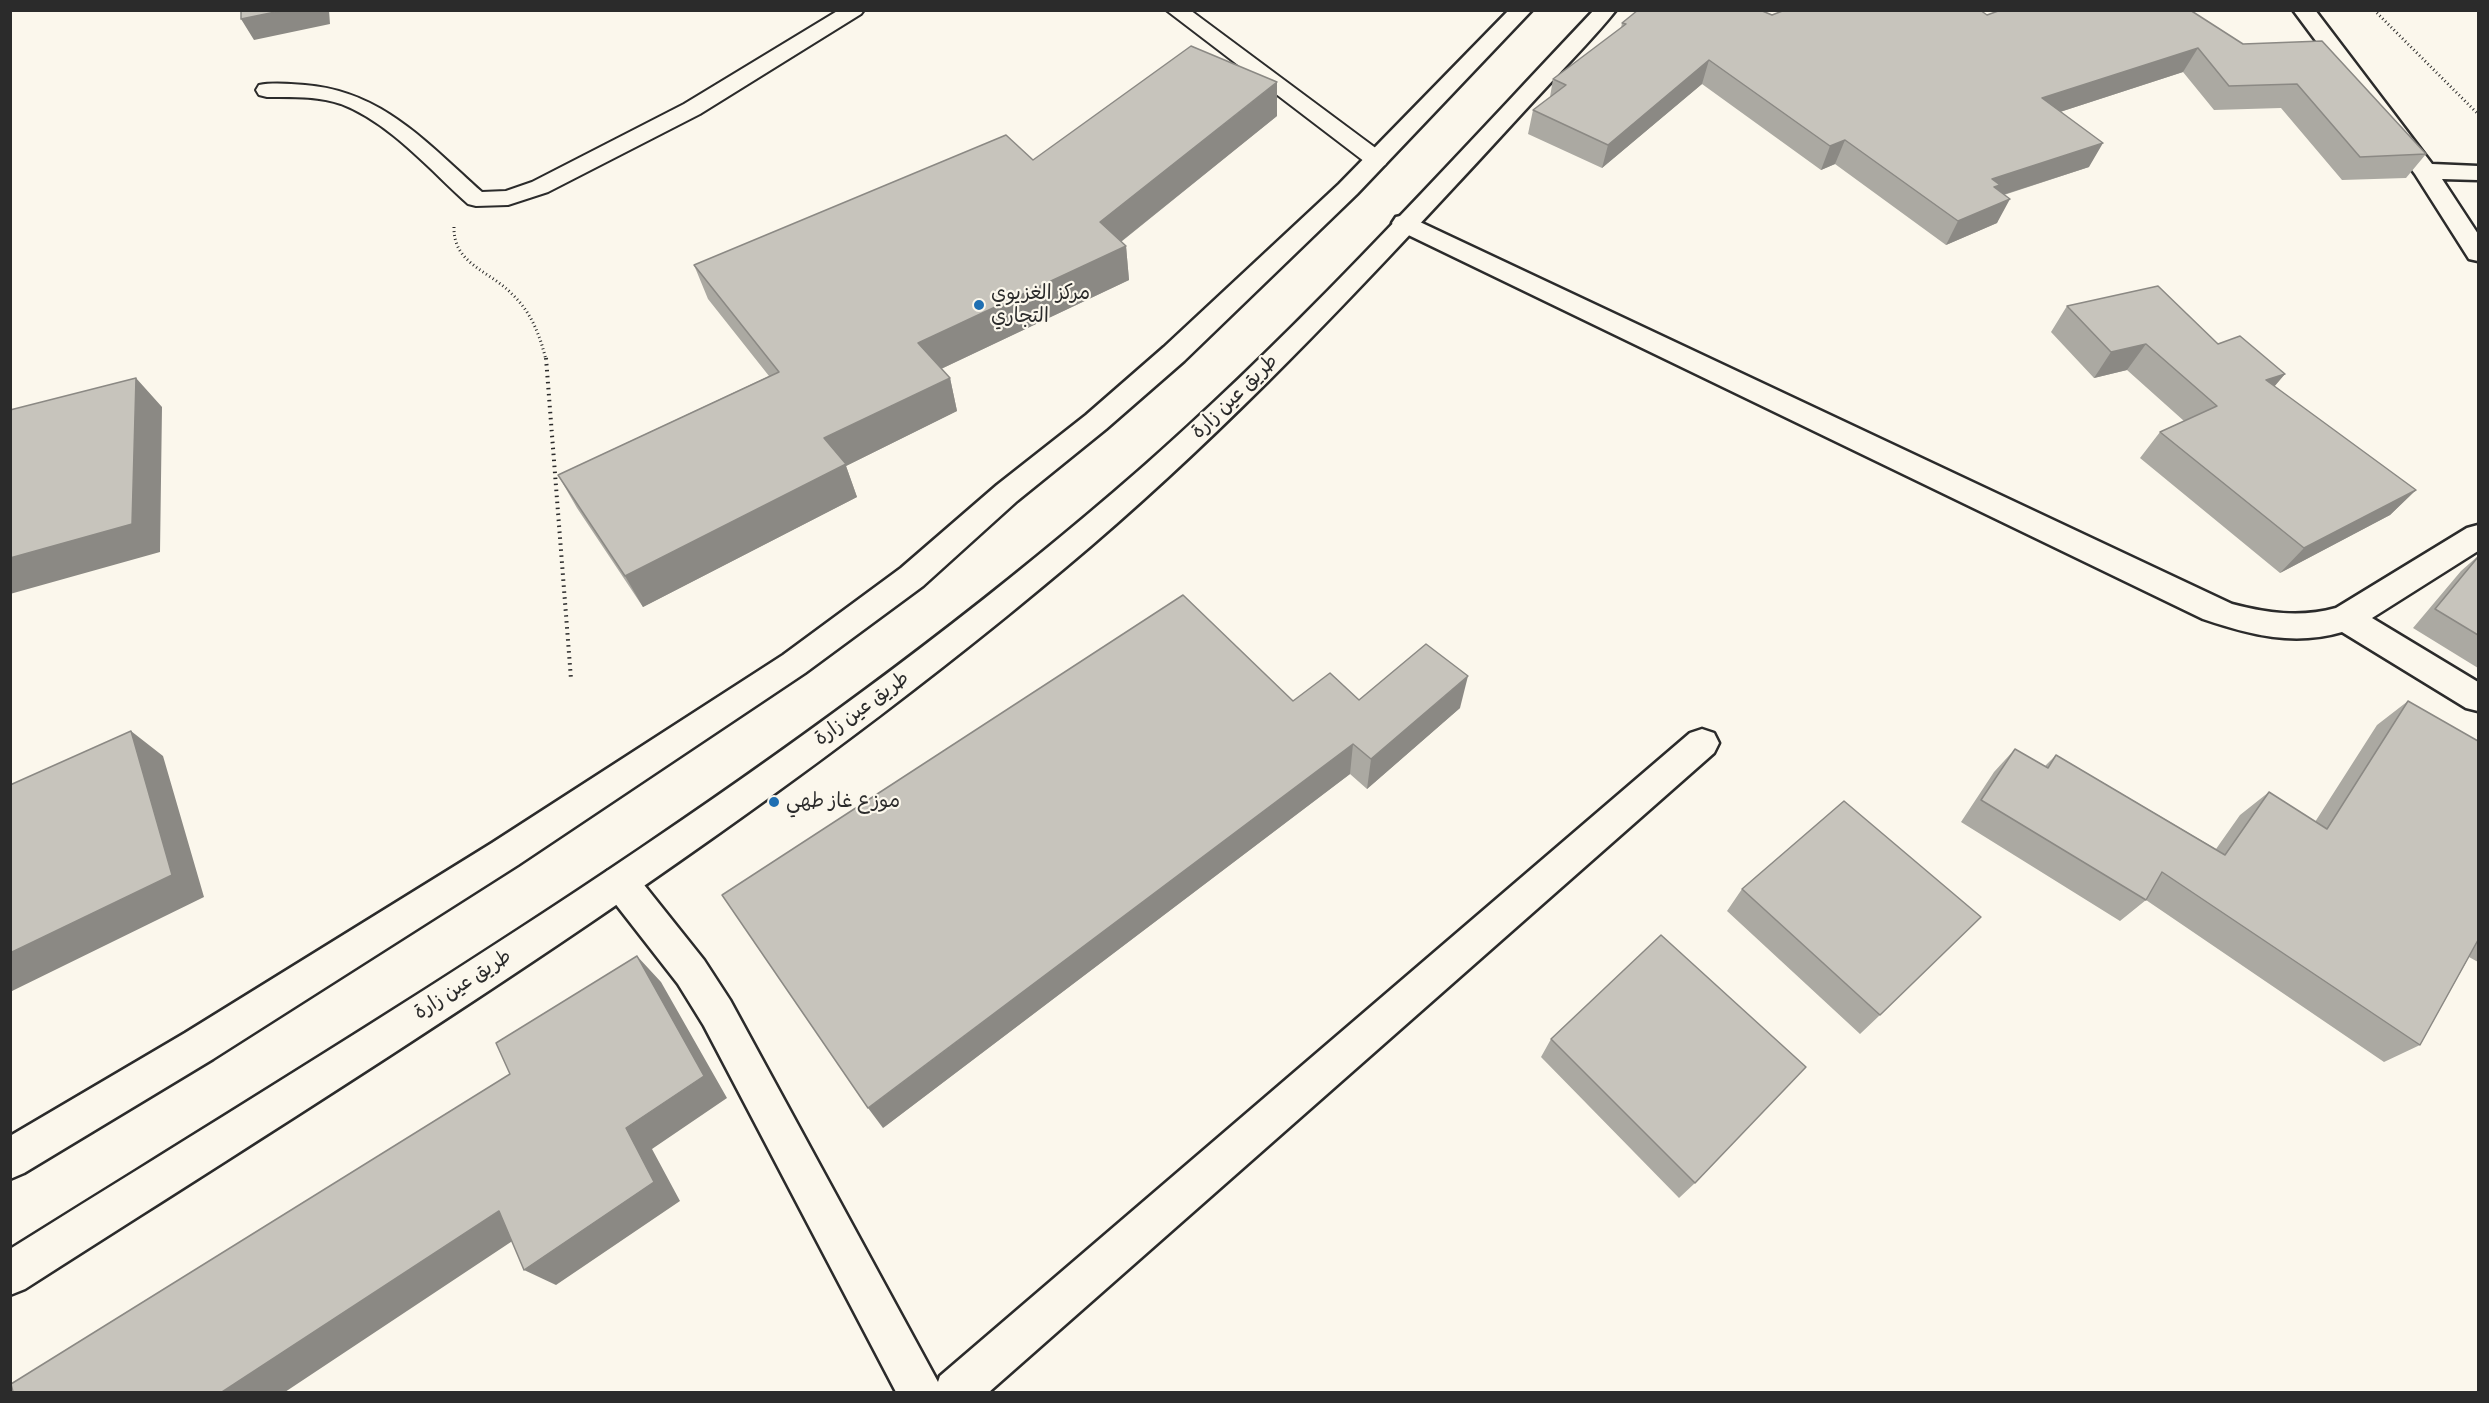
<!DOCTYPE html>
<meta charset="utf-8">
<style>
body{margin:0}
#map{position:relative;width:2489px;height:1403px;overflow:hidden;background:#fbf7ec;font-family:Itim,sans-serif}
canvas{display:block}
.frame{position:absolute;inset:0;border:12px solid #2b2b2b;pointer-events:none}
</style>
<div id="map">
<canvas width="2489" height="1403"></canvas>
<div class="frame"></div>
</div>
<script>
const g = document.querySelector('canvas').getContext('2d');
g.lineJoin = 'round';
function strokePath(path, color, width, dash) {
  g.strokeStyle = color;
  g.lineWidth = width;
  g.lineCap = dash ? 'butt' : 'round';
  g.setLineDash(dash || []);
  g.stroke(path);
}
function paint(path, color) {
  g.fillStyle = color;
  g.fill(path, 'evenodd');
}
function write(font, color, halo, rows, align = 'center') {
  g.font = font + ' Itim,"Playpen Sans Arabic",sans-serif';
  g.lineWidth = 4.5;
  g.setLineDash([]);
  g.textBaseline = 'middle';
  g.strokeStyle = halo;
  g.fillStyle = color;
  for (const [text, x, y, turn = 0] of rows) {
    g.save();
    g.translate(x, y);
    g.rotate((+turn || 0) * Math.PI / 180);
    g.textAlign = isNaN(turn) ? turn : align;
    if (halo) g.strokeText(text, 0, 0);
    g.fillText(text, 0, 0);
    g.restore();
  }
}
const service = new Path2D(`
 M839 10H864L861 14 700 114 548 192 508 205 476 206 468 204C429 169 390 123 341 104 318 96 291 97 267 97L259 95 256 90 259 85C274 82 290 84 305 85 382 91 427 143 482 192L506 191 532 182 684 104Z
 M1166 10H1190L1385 155 1388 160 1385 165 1377 167 1369 165Z`);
const minor = new Path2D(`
 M2293 10H2315L2432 164 2478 166V180L2442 179 2478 234V261L2469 259 2415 174Z
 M1405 215 2232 604C2266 613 2301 618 2336 608L2467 528 2478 525V551L2372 618 2478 682V711L2466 708 2342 632C2294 646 2250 635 2203 619L1396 229 1392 223 1396 217Z
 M1702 729 1714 733 1719 743 1714 753 989 1392H896L704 1026 678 984 607 893 602 882 607 871 620 866 633 871 704 960 730 1000 938 1382 940 1376 1690 733Z`);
const primary = new Path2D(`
 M1509 10H1532L1357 194 1184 361 1106 429 1017 501 923 586 805 673 518 865 213 1059 24 1173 10 1179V1136L185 1033 492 843 783 655 901 568 997 485 1086 415 1164 347 1339 184Z
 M1594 10H1616C1597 34 1575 56 1554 79 1521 114 1489 150 1456 185 1332 319 1206 450 1066 567 743 839 380 1062 25 1289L10 1295V1249C388 1013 775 783 1114 492 1286 345 1438 175 1594 10Z`);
strokePath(service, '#2b2b2b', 4);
strokePath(minor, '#2b2b2b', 5);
strokePath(primary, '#2b2b2b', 5);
strokePath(new Path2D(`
 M2374 10 2478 114
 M454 227C453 264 490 271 512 294 531 312 540 335 546 360`), '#2b2b2b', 3, [1, 3]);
strokePath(new Path2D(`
 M546 358 571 679`), '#2b2b2b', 4, [1.5, 4.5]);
paint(service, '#fbf7ec');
paint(minor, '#fbf7ec');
paint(primary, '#fbf7ec');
paint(new Path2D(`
 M1772 15H1987L2243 44 2426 154 2406 178 2342 180 2281 108 2214 110 2183 72 2060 112 2089 167 2004 195 1997 223 1946 245 1835 164 1821 170 1702 84 1602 168 1528 134 1533 110 1550 97 1553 79 1621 28 1622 23Z
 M1277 116 1121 242 1126 246 1129 280 941 369 950 378 957 411 846 466 857 497 643 607 577 508 558 475 769 376 708 299 694 265 1033 160Z
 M2067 306 2218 344 2285 374 2274 386 2416 490 2390 515 2280 573 2140 458 2160 432 2184 421 2127 370 2094 378 2051 332Z
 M2478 556V668L2413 628 2461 571Z
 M1293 701 1460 708 1367 789 1350 774 883 1128Z
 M2408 701 2478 741V962L2469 957 2420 1045 2384 1062 2146 900 2120 921 1961 822 1994 772 2015 749 2045 766 2056 755 2216 849 2240 815 2269 792 2315 822 2377 725Z
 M1742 889 1880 1015 1860 1034 1727 911Z
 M1551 1039 1695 1183 1679 1198 1541 1057Z`), '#aba9a2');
paint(new Path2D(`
 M285 10H329L330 24 254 40 241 19Z
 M2198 48 2183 72 2029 122 2042 98Z
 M1709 60 1702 84 1602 168 1608 145Z
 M1277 82V116L1103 256 1100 222Z
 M1845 140 1835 164 1821 170 1830 146Z
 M2103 143 2089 167 1993 198 1992 179Z
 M2010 199 1997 223 1946 245 1958 221Z
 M1126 246 1129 280 926 376 918 343Z
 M2146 344 2127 370 2094 378 2111 352Z
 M2285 374 2263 400 2266 380Z
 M136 378 162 407 160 552 10 594V558Z
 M950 378 957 411 846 466 857 497 643 607 625 576 824 438Z
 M2416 490 2390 515 2280 573 2304 548Z
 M1468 676 1460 708 1367 789 1371 759Z
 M131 731 163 756 204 897 10 992V953Z
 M1353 744 1350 774 883 1128 868 1108Z
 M637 956 661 982 727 1098 652 1149 680 1201 556 1285 524 1270 626 1128Z
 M499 1211 532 1228 285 1392H222Z`), '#8b8984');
const building = new Path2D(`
 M241 10H285L241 19Z
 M1638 10H1760L1772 15 1785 10H1980L1987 15 2001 10H2190L2243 44 2322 41 2426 154 2360 157 2297 84 2229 86 2198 48 2042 98 2103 143 1992 179 2000 185 1994 187 2010 199 1958 221 1845 140 1830 146 1709 60 1608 145 1533 110 1566 85 1553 79 1626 24 1622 23Z
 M1191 46 1277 82 1100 222 1126 246 918 343 950 378 824 438 846 464 625 576 558 475 779 372 694 265 1006 135 1033 160Z
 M2158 286 2218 344 2240 336 2285 374 2266 380 2416 490 2304 548 2160 432 2217 406 2146 344 2111 352 2067 306Z
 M136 378 132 524 10 558V410Z
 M2478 557V635L2435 609Z
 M1183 595 1293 701 1330 673 1359 700 1426 644 1468 676 1371 759 1353 744 868 1108 722 895Z
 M2408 701 2478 741V940L2420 1045 2162 872 2146 900 1981 800 2015 749 2048 768 2056 755 2225 855 2269 792 2327 829Z
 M131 731 172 875 10 953V785Z
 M1844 801 1981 917 1880 1015 1742 889Z
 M1661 935 1806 1067 1695 1183 1551 1039Z
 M637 956 704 1076 626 1128 654 1182 524 1270 499 1211 222 1392H13L11 1384 510 1074 496 1043Z`);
paint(building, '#c7c4bc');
strokePath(building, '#8b8984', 1.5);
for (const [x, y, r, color] of [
 [979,305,6,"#1f6fb2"],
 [774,802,6,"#1f6fb2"]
]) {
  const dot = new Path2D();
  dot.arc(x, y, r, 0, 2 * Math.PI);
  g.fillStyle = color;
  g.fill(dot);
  strokePath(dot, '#fbf7ec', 2);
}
write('20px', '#2b2b2b', '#fbf7ec', [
 ["مركز الغزيوي",991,294],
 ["التجاري",991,317],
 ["موزع غاز طهي",786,802]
], 'left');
write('20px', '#2b2b2b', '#fbf7ec', [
 ["طريق عين زارة",1235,397,-44],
 ["طريق عين زارة",862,709,-36],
 ["طريق عين زارة",463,985,-33]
]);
</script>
